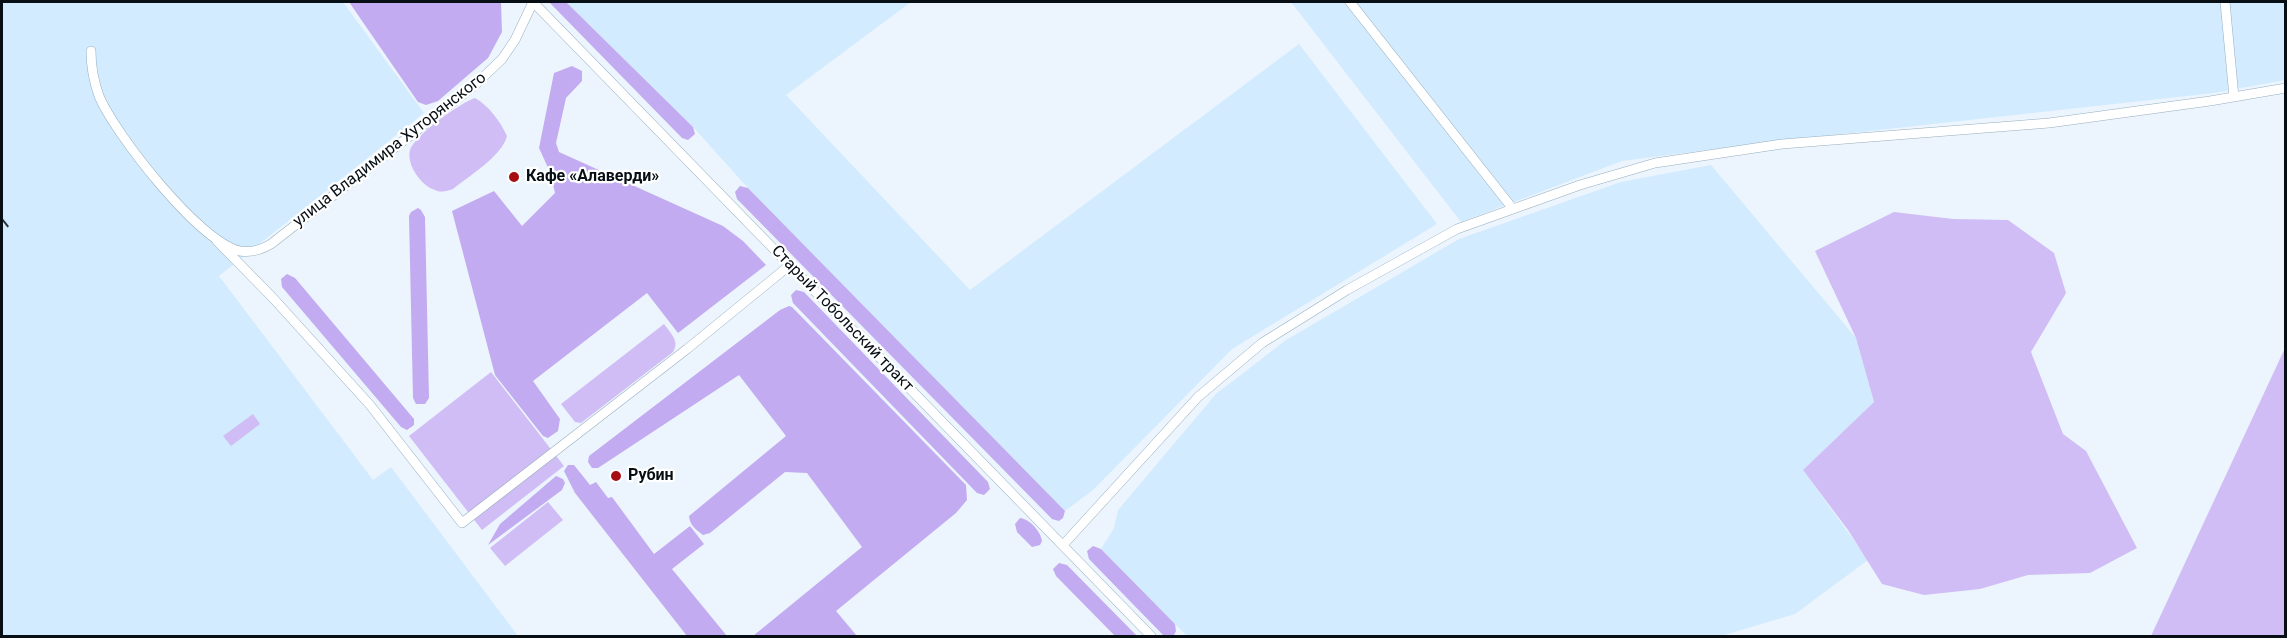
<!DOCTYPE html>
<meta charset="utf-8">
<style>
body{margin:0}
#map{position:relative;width:2287px;height:638px;overflow:hidden;background:#ecf5fd;font-family:Roboto,sans-serif}
canvas{display:block}
.frame{position:absolute;inset:0;border:3px solid #070f15;pointer-events:none}
</style>
<div id="map">
<canvas width="2287" height="638"></canvas>
<div class="frame"></div>
</div>
<script>
const g = document.querySelector('canvas').getContext('2d');
g.lineJoin = 'round';
function paint(path, color) {
  g.fillStyle = color;
  g.fill(path, 'evenodd');
}
function strokePath(path, color, width, dash) {
  g.strokeStyle = color;
  g.lineWidth = width;
  g.lineCap = dash ? 'butt' : 'round';
  g.setLineDash(dash || []);
  g.stroke(path);
}
function write(font, color, halo, rows, align = 'center') {
  g.font = font + ' Roboto,sans-serif';
  g.lineWidth = 4.5;
  g.setLineDash([]);
  g.textBaseline = 'middle';
  g.strokeStyle = halo;
  g.fillStyle = color;
  for (const [text, x, y, turn = 0] of rows) {
    g.save();
    g.translate(x, y);
    g.rotate((+turn || 0) * Math.PI / 180);
    g.textAlign = isNaN(turn) ? turn : align;
    if (halo) g.strokeText(text, 0, 0);
    g.fillText(text, 0, 0);
    g.restore();
  }
}
paint(new Path2D(`
 M2 2H343L424 113 219 276 373 480 391 467 518 636H2Z
 M566 2H911L786 95 970 290 1299 44 1437 224 1232 349 1093 490 1065 511 748 188 693 127Z
 M1291 2H2285V80L2214 93 1770 142 1622 161 1461 222Z
 M1711 165 1856 338 1874 402 1803 470 1868 560 1795 614 1721 636H1187L1101 549 1114 528 1118 510 1216 394 1286 340 1459 239 1621 182Z`), '#d2ebfe');
paint(new Path2D(`
 M475 98C489 106 500 121 507 136 502 156 469 176 453 189 447 191 441 193 435 190 421 186 406 164 410 150 415 135 460 103 475 98Z
 M1894 212 1953 219 2008 220 2054 253 2066 293 2031 352 2063 434 2086 451 2137 548 2090 573 2028 575 1980 589 1924 595 1882 584 1848 530 1803 470 1874 402 1856 338 1815 251Z
 M664 324C671 334 680 341 673 352L581 423 575 422 561 404Z
 M2285 348V636H2151Z
 M491 372 564 466 482 530 409 436Z
 M253 414 260 424 231 446 223 436Z
 M548 502 563 520 505 566 490 548Z`), '#d0bdf6');
paint(new Path2D(`
 M349 2H501L502 32 488 58 438 101 426 105 418 102Z
 M549 2H566L693 127 695 134 688 140 682 138Z
 M572 66 582 71V81L566 98 556 143 559 152 723 226 743 241 766 265 678 333 647 293 533 381 560 419 558 431 548 438 543 436 495 375 452 211 494 191 522 226 555 193 550 172 539 148 554 73Z
 M740 186 748 188 1065 511 1063 518 1059 521 1052 519 737 199 735 192Z
 M418 208 421 210 425 217 429 398 425 404H416L413 398 409 216 411 212Z
 M287 274 295 278 414 419V425L407 430 401 427 282 287 281 279Z
 M796 290 804 292 988 482 990 489 984 495 977 493 793 303 791 295Z
 M789 306 792 307 966 485 967 500 956 513 836 611 857 636H753L862 547 807 473 785 472 710 533 703 535C695 529 690 525 689 516L786 436 739 375 598 468H592L588 462 589 456 780 310Z
 M568 465H574L590 485 596 482 608 498 612 497 654 554 690 526 704 544 672 569 727 636H687L575 493 564 471Z
 M556 476 563 479 565 483 562 490 488 545 500 524Z
 M1020 518C1030 519 1041 532 1042 541L1040 545 1032 547 1017 532 1015 524Z
 M1093 546 1101 549 1175 624 1176 631 1174 635 1166 636 1163 635 1089 559 1087 551Z
 M1059 563 1067 565 1137 636H1115L1056 576 1053 569Z`), '#c2abf0');
const minor = new Path2D(`
 M533 2 1151 636
 M1350 2 1513 209
 M2225 2 2234 97
 M91 51C91 66 94 82 99 96 115 134 199 242 240 251 251 253 261 250 271 244L475 85 502 59 515 40 533 2
 M217 241 273 298 370 405 462 523 687 349 790 265
 M1063 545 1198 397 1262 343 1347 290 1457 229 1580 185 1655 163 1782 144 2049 123 2210 101 2286 88`);
strokePath(minor, '#96aebf', 10);
strokePath(minor, '#fff', 9);
strokePath(new Path2D(`
 M2 219 14 234`), '#272f36', 2, [10, 10]);
for (const [x, y, r, color] of [
 [514,177,6,"#a50e13"],
 [616,476,6,"#a50e13"]
]) {
  const dot = new Path2D();
  dot.arc(x, y, r, 0, 2 * Math.PI);
  g.fillStyle = color;
  g.fill(dot);
  strokePath(dot, '#fff', 2);
}
write('16px', '#070f15', '#fff', [
 ["улица Владимира Хуторянского",390,150,-38],
 ["Старый Тобольский тракт",842,319,46]
]);
write('bold 16px', '#070f15', '#fff', [
 ["Кафе «Алаверди»",526,177],
 ["Рубин",628,476]
], 'left');
</script>
